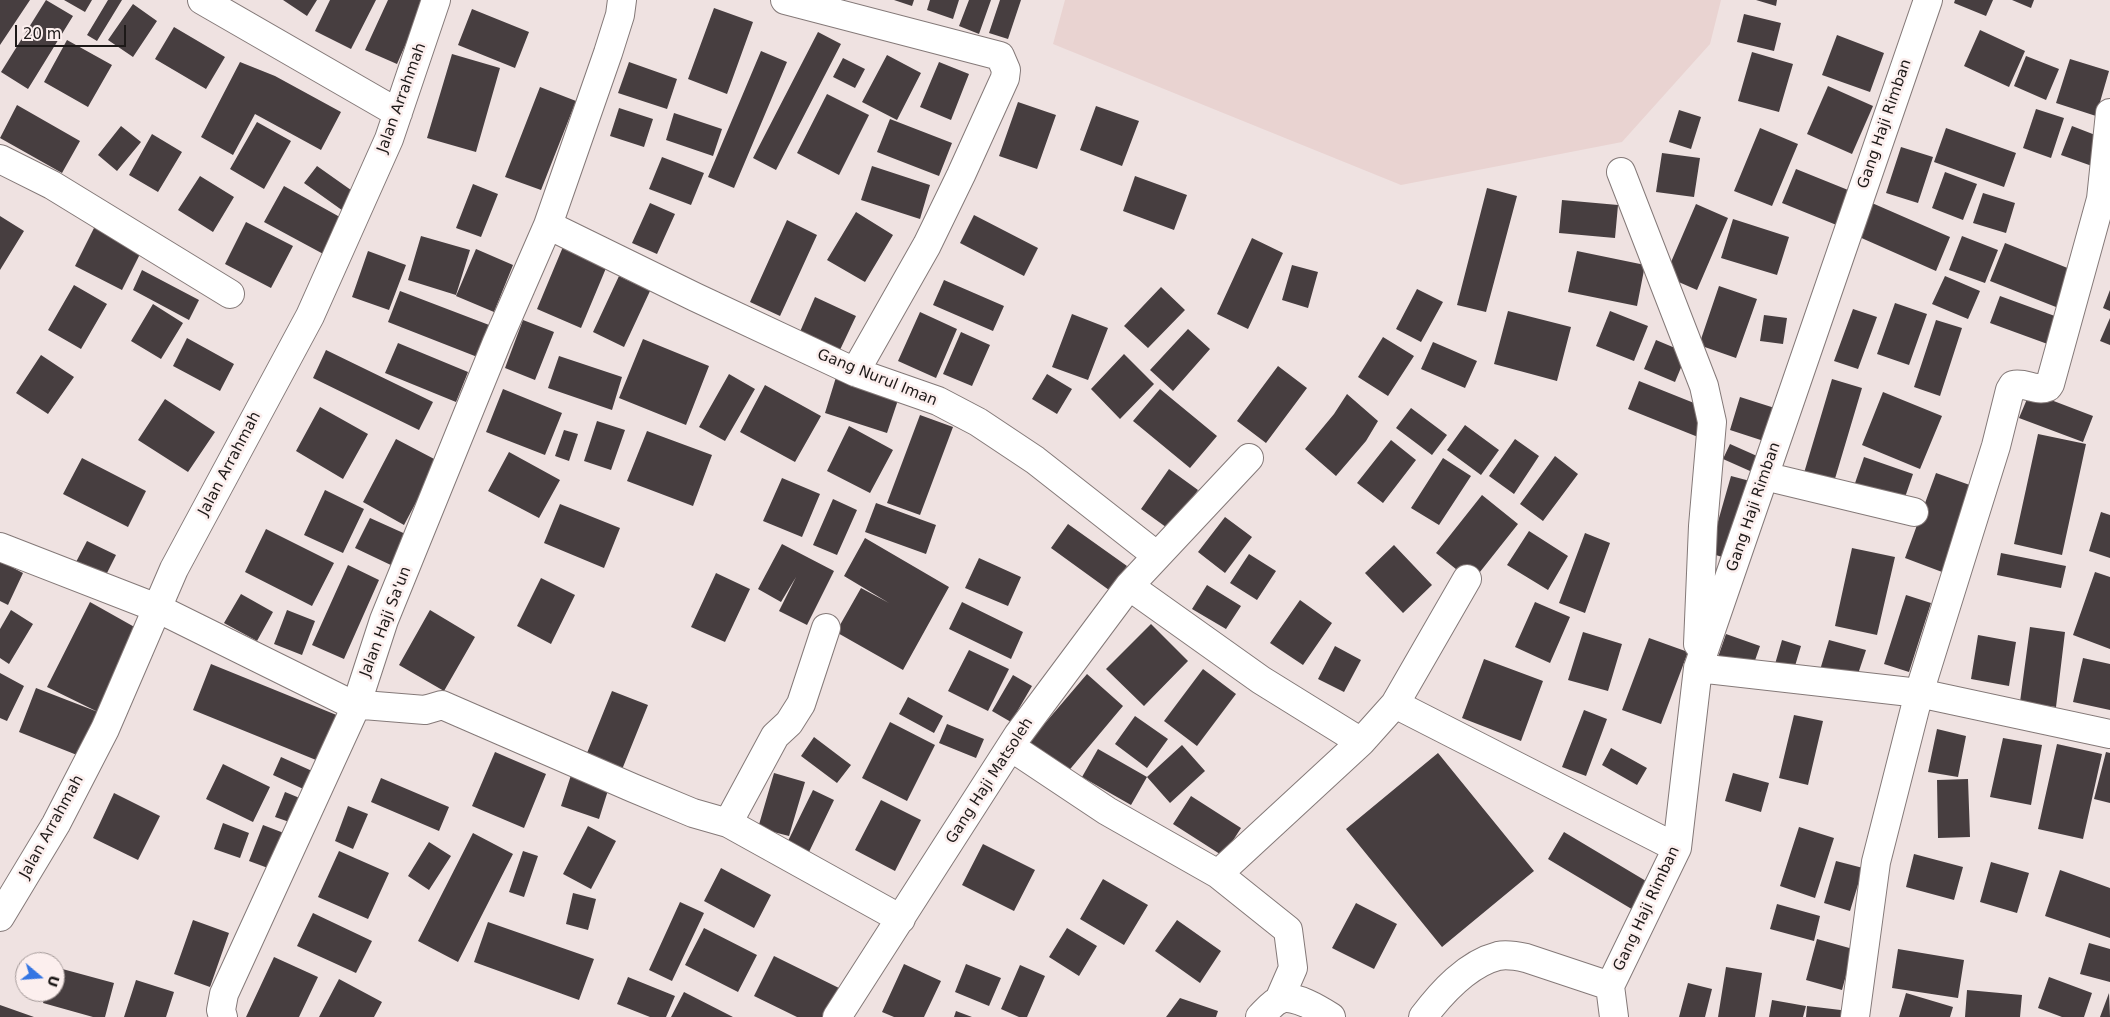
<!DOCTYPE html>
<style>
body{margin:0}
#map{position:relative;width:2110px;height:1017px;overflow:hidden;background:#efe2e1;font-family:"DejaVu Sans",sans-serif}
canvas{display:block}
.north{position:absolute;left:15px;top:952px;width:50px;height:50px;box-sizing:border-box;background:#fcefee;border:1px solid #a39998;border-radius:50%;rotate:108deg;font-size:14px;font-weight:700;line-height:20px;text-align:center;color:#1d1918}
.north::after{content:'';display:block;margin:auto;width:18px;height:22px;background:#3475e3;clip-path:polygon(50% 0,100% 100%,50% 72%,0 100%)}
.scale{position:absolute;left:15px;top:25px;width:111px;height:22px;box-sizing:border-box;border:2px solid #1d1918;border-top:0;padding-left:6px;font-size:15px;line-height:18px;white-space:nowrap;color:#1d1918;-webkit-text-stroke:4px #fcefee;paint-order:stroke}
</style>
<div id="map">
<canvas width="2110" height="1017"></canvas>
<div class="north">U</div>
<div class="scale">20 m</div>
</div>
<script>
const g = document.querySelector('canvas').getContext('2d');
g.lineJoin = 'round';
function paint(path, color) {
  g.fillStyle = color;
  g.fill(path, 'evenodd');
}
function strokePath(path, color, width, dash) {
  g.strokeStyle = color;
  g.lineWidth = width;
  g.lineCap = dash ? 'butt' : 'round';
  g.setLineDash(dash || []);
  g.stroke(path);
}
function write(font, color, halo, rows, align = 'center') {
  g.font = font + ' "DejaVu Sans",sans-serif';
  g.lineWidth = 5;
  g.setLineDash([]);
  g.textBaseline = 'middle';
  g.strokeStyle = halo;
  g.fillStyle = color;
  for (const [text, x, y, turn = 0] of rows) {
    g.save();
    g.translate(x, y);
    g.rotate((+turn || 0) * Math.PI / 180);
    g.textAlign = isNaN(turn) ? turn : align;
    if (halo) g.strokeText(text, 0, 0);
    g.fillText(text, 0, 0);
    g.restore();
  }
}
paint(new Path2D(`
 M1065 0H1721L1710 44 1622 142 1401 185 1053 44Z`), '#e9d3d1');
paint(new Path2D(`
 M0 0H30L0 45Z
 M46 0 73 16 28 89 1 72Z
 M64 0H92L85 12Z
 M108 0H122L97 41 87 35Z
 M283 0H317L307 16Z
 M330 0H376L351 49 315 31Z
 M388 0H425L397 64 365 50Z
 M894 0H914L912 6Z
 M930 0H959L953 19 927 10Z
 M969 0H991L979 34 959 26Z
 M1000 0H1021L1008 39 989 33Z
 M1756 0H1777L1776 6Z
 M1955 0H1993L1986 16 1954 3Z
 M2012 0H2034L2031 8Z
 M133 4 157 21 133 57 108 40Z
 M714 8 753 22 727 94 688 79Z
 M472 9 529 32 515 68 458 45Z
 M1744 14 1781 23 1774 51 1737 42Z
 M174 27 225 57 206 89 155 59Z
 M1980 30 2025 51 2009 87 1964 66Z
 M818 32 841 44 776 170 753 158Z
 M1837 35 1884 53 1870 92 1822 75Z
 M67 40 112 65 88 107 44 82Z
 M761 51 787 62 734 188 708 177Z
 M1752 52 1793 64 1779 112 1738 101Z
 M452 54 500 68 476 152 427 138Z
 M887 55 921 73 897 120 862 102Z
 M2026 56 2059 69 2046 100 2014 86Z
 M843 58 865 69 855 88 833 77Z
 M2070 59 2109 71 2096 116 2056 103Z
 M240 62 275 76 341 112 321 150 255 114 233 155 201 137Z
 M629 62 677 79 667 109 618 93Z
 M939 62 969 74 951 120 920 107Z
 M1828 86 1873 106 1852 154 1807 134Z
 M540 87 576 101 541 190 505 177Z
 M827 94 869 115 839 175 797 153Z
 M1018 102 1056 115 1037 169 999 156Z
 M17 105 80 141 62 173 0 138Z
 M1096 106 1139 121 1122 166 1080 150Z
 M619 108 653 119 644 147 610 136Z
 M2036 109 2064 118 2051 158 2023 148Z
 M1679 110 1701 117 1691 149 1669 142Z
 M674 113 722 129 713 156 666 140Z
 M890 119 952 143 939 176 877 152Z
 M257 122 291 141 264 189 230 169Z
 M121 126 141 142 117 171 98 155Z
 M2072 126 2103 138 2092 166 2061 155Z
 M1760 128 1798 144 1772 206 1734 191Z
 M1946 128 2016 153 2004 187 1934 162Z
 M152 134 182 152 158 192 129 175Z
 M1901 147 1933 157 1918 203 1886 193Z
 M1662 153 1700 158 1694 197 1656 192Z
 M662 157 704 173 691 205 649 189Z
 M317 166 358 195 346 213 304 183Z
 M872 166 930 185 920 219 861 200Z
 M1796 169 1853 192 1839 226 1782 203Z
 M1945 172 1977 184 1963 220 1932 208Z
 M200 176 234 197 213 232 178 210Z
 M1135 176 1187 195 1174 230 1123 211Z
 M473 184 498 194 481 237 456 228Z
 M284 186 347 221 327 256 264 222Z
 M1487 188 1517 196 1486 312 1457 305Z
 M1983 193 2015 203 2006 233 1973 223Z
 M1562 200 1618 205 1615 238 1559 233Z
 M650 203 675 214 657 254 632 243Z
 M1872 203 1950 237 1936 271 1857 236Z
 M1696 204 1728 218 1697 290 1665 276Z
 M856 212 893 235 865 282 827 260Z
 M974 215 1038 248 1024 276 960 243Z
 M0 216 24 231 0 270Z
 M1733 219 1789 237 1777 275 1721 258Z
 M787 220 817 235 780 316 750 302Z
 M246 222 293 246 271 288 225 264Z
 M95 226 142 250 122 290 75 266Z
 M421 236 470 250 456 295 408 280Z
 M1962 236 1998 250 1985 283 1949 270Z
 M1252 238 1283 253 1248 329 1217 314Z
 M565 242 609 261 581 328 537 309Z
 M2005 243 2075 271 2061 309 1990 281Z
 M476 249 513 265 494 312 456 296Z
 M368 251 406 265 389 310 352 297Z
 M1577 251 1645 265 1637 306 1568 292Z
 M1292 265 1318 272 1308 308 1282 300Z
 M142 270 199 300 189 320 133 290Z
 M619 276 650 291 624 347 593 332Z
 M1945 276 1980 291 1968 319 1932 304Z
 M944 280 1004 306 993 331 933 305Z
 M74 285 107 304 81 349 48 330Z
 M1719 286 1757 299 1736 358 1699 345Z
 M1161 287 1185 310 1148 348 1124 326Z
 M1417 289 1443 302 1421 342 1396 329Z
 M2110 290V311L2103 308Z
 M400 291 497 328 485 360 388 322Z
 M2000 296 2063 319 2053 346 1990 323Z
 M815 297 856 316 839 352 799 334Z
 M1895 303 1927 314 1909 365 1877 354Z
 M153 304 183 323 161 359 131 341Z
 M1853 309 1877 317 1858 369 1834 361Z
 M1508 311 1571 327 1557 381 1494 364Z
 M1610 311 1648 326 1634 361 1596 346Z
 M920 312 957 329 936 378 898 361Z
 M1072 314 1108 328 1088 380 1052 367Z
 M1764 315 1787 318 1783 344 1760 341Z
 M2110 318V345L2100 341Z
 M523 320 554 332 535 380 505 368Z
 M1936 320 1962 328 1940 396 1914 387Z
 M1188 329 1210 349 1173 391 1150 370Z
 M961 332 990 345 972 386 943 374Z
 M1383 337 1414 356 1388 396 1358 377Z
 M187 338 234 364 220 391 173 366Z
 M643 339 709 366 686 425 619 398Z
 M1656 340 1687 353 1675 382 1644 369Z
 M1433 342 1477 361 1465 388 1421 369Z
 M398 343 468 372 456 402 385 373Z
 M326 350 433 402 419 430 313 378Z
 M1124 354 1154 384 1120 419 1091 389Z
 M41 355 74 377 48 414 16 393Z
 M559 356 622 377 612 410 548 388Z
 M1278 366 1307 388 1266 443 1237 421Z
 M729 374 755 389 725 441 699 427Z
 M837 374 900 394 887 433 825 413Z
 M1047 374 1072 389 1057 414 1032 399Z
 M1832 379 1862 388 1834 482 1804 473Z
 M1639 381 1709 409 1698 437 1628 409Z
 M765 385 821 416 795 462 740 432Z
 M503 389 562 413 545 455 486 432Z
 M1160 389 1217 436 1190 468 1133 421Z
 M1883 392 1942 416 1920 469 1862 445Z
 M2030 392 2093 416 2083 442 2019 418Z
 M1347 394 1378 421 1366 441 1336 476 1305 449 1334 414Z
 M1740 397 1781 410 1770 443 1730 430Z
 M165 399 215 432 188 472 138 440Z
 M320 407 368 434 343 479 296 451Z
 M1411 408 1447 435 1432 455 1396 428Z
 M920 415 953 427 920 515 887 503Z
 M597 421 625 430 611 470 584 461Z
 M1465 425 1499 450 1481 475 1447 450Z
 M849 426 893 450 870 493 827 471Z
 M564 430 578 434 569 461 555 456Z
 M647 431 712 455 693 506 627 481Z
 M2038 434 2086 444 2062 555 2014 544Z
 M396 439 438 461 404 525 363 502Z
 M1515 439 1539 456 1514 494 1489 476Z
 M1391 440 1416 460 1383 503 1357 483Z
 M1730 444 1766 460 1759 475 1723 459Z
 M509 452 560 480 539 518 488 491Z
 M1555 456 1578 474 1543 521 1520 504Z
 M1864 457 1913 474 1902 506 1853 489Z
 M82 458 146 491 128 527 63 494Z
 M1443 458 1471 476 1439 525 1411 508Z
 M1169 469 1198 490 1170 530 1141 509Z
 M1936 473 1981 489 1950 575 1905 558Z
 M1731 476 1750 481 1729 559 1709 553Z
 M782 478 820 494 802 537 763 521Z
 M325 490 364 509 343 553 304 535Z
 M1482 495 1518 524 1472 582 1436 553Z
 M833 499 857 510 837 555 813 545Z
 M876 503 936 525 926 554 865 532Z
 M560 504 620 528 604 568 544 543Z
 M2101 512 2110 515V558L2089 551Z
 M1225 517 1252 537 1225 573 1198 552Z
 M370 518 410 536 395 567 355 548Z
 M1068 524 1127 566 1109 590 1051 548Z
 M266 529 334 563 312 606 245 572Z
 M1529 531 1568 556 1548 590 1507 565Z
 M1585 533 1610 543 1585 613 1559 603Z
 M865 538 949 587 903 670 836 632 861 588 889 603 844 576Z
 M87 541 116 555 104 579 75 564Z
 M782 544 834 571 807 625 779 611 796 577 781 602 758 589Z
 M1394 545 1432 585 1403 613 1365 573Z
 M1852 548 1895 557 1877 635 1835 626Z
 M2001 553 2066 566 2061 588 1997 575Z
 M1249 554 1276 571 1257 600 1230 583Z
 M979 558 1021 577 1008 606 965 588Z
 M0 561 23 573 8 605 0 601Z
 M348 565 379 580 344 659 312 645Z
 M2095 572 2110 577V649L2073 635Z
 M716 573 750 589 725 642 691 627Z
 M541 578 575 595 551 644 517 626Z
 M1207 585 1241 606 1226 629 1192 609Z
 M241 594 273 612 257 641 224 623Z
 M1906 595 1931 603 1909 672 1884 664Z
 M1300 600 1332 623 1303 665 1270 643Z
 M90 602 138 629 82 757 19 732 36 688 98 712 47 687Z
 M962 602 1023 632 1011 659 949 629Z
 M1535 602 1570 617 1550 663 1515 647Z
 M11 610 33 624 9 664 0 658V629Z
 M287 610 315 621 302 655 274 644Z
 M430 610 475 637 444 691 399 665Z
 M1151 624 1188 661 1144 706 1106 669Z
 M2030 627 2065 632 2056 707 2020 702Z
 M1583 632 1622 644 1608 691 1568 680Z
 M1726 634 1760 646 1751 672 1717 660Z
 M1978 635 2016 642 2009 686 1971 679Z
 M1649 638 1688 652 1661 724 1622 710Z
 M1782 640 1801 646 1792 676 1773 671Z
 M1829 640 1866 650 1856 680 1820 670Z
 M1335 646 1361 660 1344 692 1318 679Z
 M969 650 1009 669 988 711 948 691Z
 M2083 658 2110 664V710L2073 702Z
 M1484 659 1543 681 1521 741 1462 718Z
 M211 664 339 716 321 762 193 710Z
 M1203 669 1236 694 1197 746 1164 721Z
 M0 673 24 686 7 721 0 718Z
 M1087 674 1123 706 1066 774 1029 742Z
 M1013 675 1032 686 1011 722 992 711Z
 M612 691 648 705 621 772 585 758Z
 M908 697 943 716 934 733 899 714Z
 M1584 710 1607 719 1586 776 1562 767Z
 M1794 715 1823 721 1808 785 1779 778Z
 M1135 716 1168 739 1147 768 1115 744Z
 M890 722 935 745 907 801 862 778Z
 M947 724 984 739 976 758 939 743Z
 M1937 729 1966 736 1958 777 1928 772Z
 M814 737 851 765 837 783 801 756Z
 M2003 738 2042 745 2031 805 1990 797Z
 M2057 744 2102 754 2083 839 2038 829Z
 M1182 745 1205 771 1170 803 1147 777Z
 M1611 748 1647 768 1637 785 1602 765Z
 M1098 749 1147 777 1131 805 1082 777Z
 M495 752 546 774 524 828 472 806Z
 M2106 752 2110 753V803L2094 799Z
 M1438 753 1534 871 1442 947 1346 829Z
 M281 757 321 775 312 793 273 775Z
 M223 764 270 787 253 822 206 799Z
 M572 772 610 784 599 819 561 806Z
 M774 773 805 782 789 836 758 828Z
 M1733 773 1769 783 1761 812 1725 801Z
 M381 778 449 807 439 831 371 802Z
 M1968 779 1970 837 1938 838 1937 780Z
 M813 790 834 800 809 852 788 841Z
 M285 792 307 801 298 825 275 817Z
 M114 793 160 816 138 860 93 838Z
 M1191 796 1241 828 1223 856 1173 824Z
 M881 800 921 820 895 871 855 850Z
 M348 806 368 814 353 849 335 841Z
 M223 823 249 833 240 858 214 849Z
 M263 825 289 835 276 871 249 861Z
 M588 826 616 841 591 889 563 874Z
 M1799 827 1834 838 1815 898 1780 886Z
 M1564 832 1656 887 1640 914 1548 859Z
 M473 833 513 854 458 962 418 941Z
 M429 842 451 856 429 890 408 876Z
 M983 844 1035 870 1014 911 962 885Z
 M339 851 389 873 368 919 318 897Z
 M523 851 538 856 524 897 509 892Z
 M1914 854 1963 867 1954 900 1906 887Z
 M1836 861 1863 868 1850 911 1824 903Z
 M1991 862 2029 873 2017 913 1980 902Z
 M721 868 771 895 754 928 704 901Z
 M2060 870 2110 888V938L2045 916Z
 M1103 879 1148 905 1124 945 1080 919Z
 M573 893 596 899 588 930 566 924Z
 M680 902 704 913 672 981 649 970Z
 M1356 903 1397 924 1374 969 1332 948Z
 M1777 904 1820 916 1814 941 1770 929Z
 M313 913 372 941 356 973 297 946Z
 M193 920 229 933 210 987 174 974Z
 M1177 920 1221 951 1200 983 1155 951Z
 M488 922 594 959 579 1000 474 962Z
 M704 928 757 955 738 992 685 965Z
 M1067 928 1097 946 1079 976 1049 957Z
 M1817 939 1853 949 1842 990 1806 980Z
 M2089 943 2110 949V982L2080 974Z
 M1898 949 1964 960 1958 998 1892 988Z
 M774 956 841 989 827 1017H797L754 996Z
 M274 957 318 977 299 1017H246Z
 M904 964 941 981 924 1017H894L882 1012Z
 M966 964 1001 978 989 1006 955 992Z
 M1020 965 1045 976 1027 1017H1019L1001 1009Z
 M55 967 114 983 105 1017H93L43 1003 46 992H55Z
 M1726 967 1762 973 1755 1017H1718Z
 M628 977 675 996 666 1017H650L617 1004Z
 M2049 977 2092 993 2084 1017H2062L2038 1008Z
 M339 979 382 1002 374 1017H319Z
 M136 980 174 992 166 1017H124Z
 M1688 983 1712 989 1705 1017H1679Z
 M1967 990 2022 995 2020 1017H1965Z
 M684 992 733 1017H671Z
 M1906 993 1953 1007 1950 1017H1899Z
 M2109 993 2110 1017H2100Z
 M1180 998 1218 1011 1216 1017H1166Z
 M1772 1000 1806 1006 1803 1017H1769Z
 M0 1005 34 1017H0Z
 M1807 1006 1849 1011V1017H1806Z
 M956 1011 972 1017H954Z`), '#473e40');
const minor = new Path2D(`
 M202 0 398 113
 M785 0 1000 56 1006 70 1005 78 961 175 927 245 855 372
 M0 159 52 185 230 294
 M1621 172 1704 386 1712 422 1703 526 1698 644
 M548 225 695 297 855 372 938 401 978 422 1035 460 1156 555
 M1764 476 1914 512
 M0 547 157 608 351 704 425 710 442 705 633 788 693 813 728 823
 M1129 586 1261 680 1361 742 1395 704 1467 579
 M826 628 801 704 789 723 775 736 728 823 901 919
 M1698 668 1919 693 2110 734
 M1395 704 1677 848
 M1011 747 1107 811 1218 874 1288 930 1293 968 1279 1000
 M1218 874 1361 742
 M0 917 56 824 105 729 174 569 310 316 389 139 436 0
 M223 1017 221 1010 224 994 356 706 384 620 497 342 548 225 608 53 620 15 622 0
 M837 1017 1018 735 1129 586 1249 458
 M1260 1017C1266 1011 1273 1002 1281 999 1294 994 1320 1010 1331 1017
 M1423 1017C1442 992 1467 964 1498 956 1507 954 1517 956 1526 958L1610 986
 M1614 1017 1610 986 1677 848 1698 668 1928 0
 M1855 1017 1876 862 1919 693 1996 446 2010 390 2013 385C2025 382 2037 392 2048 387L2050 384 2101 199 2110 113`);
strokePath(minor, '#847978', 30);
strokePath(minor, '#fff', 28);
write('15px', '#1d1918', '#fcefee', [
 ["Jalan Arrahmah",402,98,-70],
 ["Gang Haji Rimban",1885,124,-71],
 ["Gang Nurul Iman",877,378,22],
 ["Jalan Arrahmah",230,464,-62],
 ["Gang Haji Rimban",1754,507,-71],
 ["Jalan Haji Sa'un",386,622,-69],
 ["Gang Haji Matsoleh",990,781,-57],
 ["Jalan Arrahmah",52,827,-61],
 ["Gang Haji Rimban",1647,909,-65]
]);
</script>
